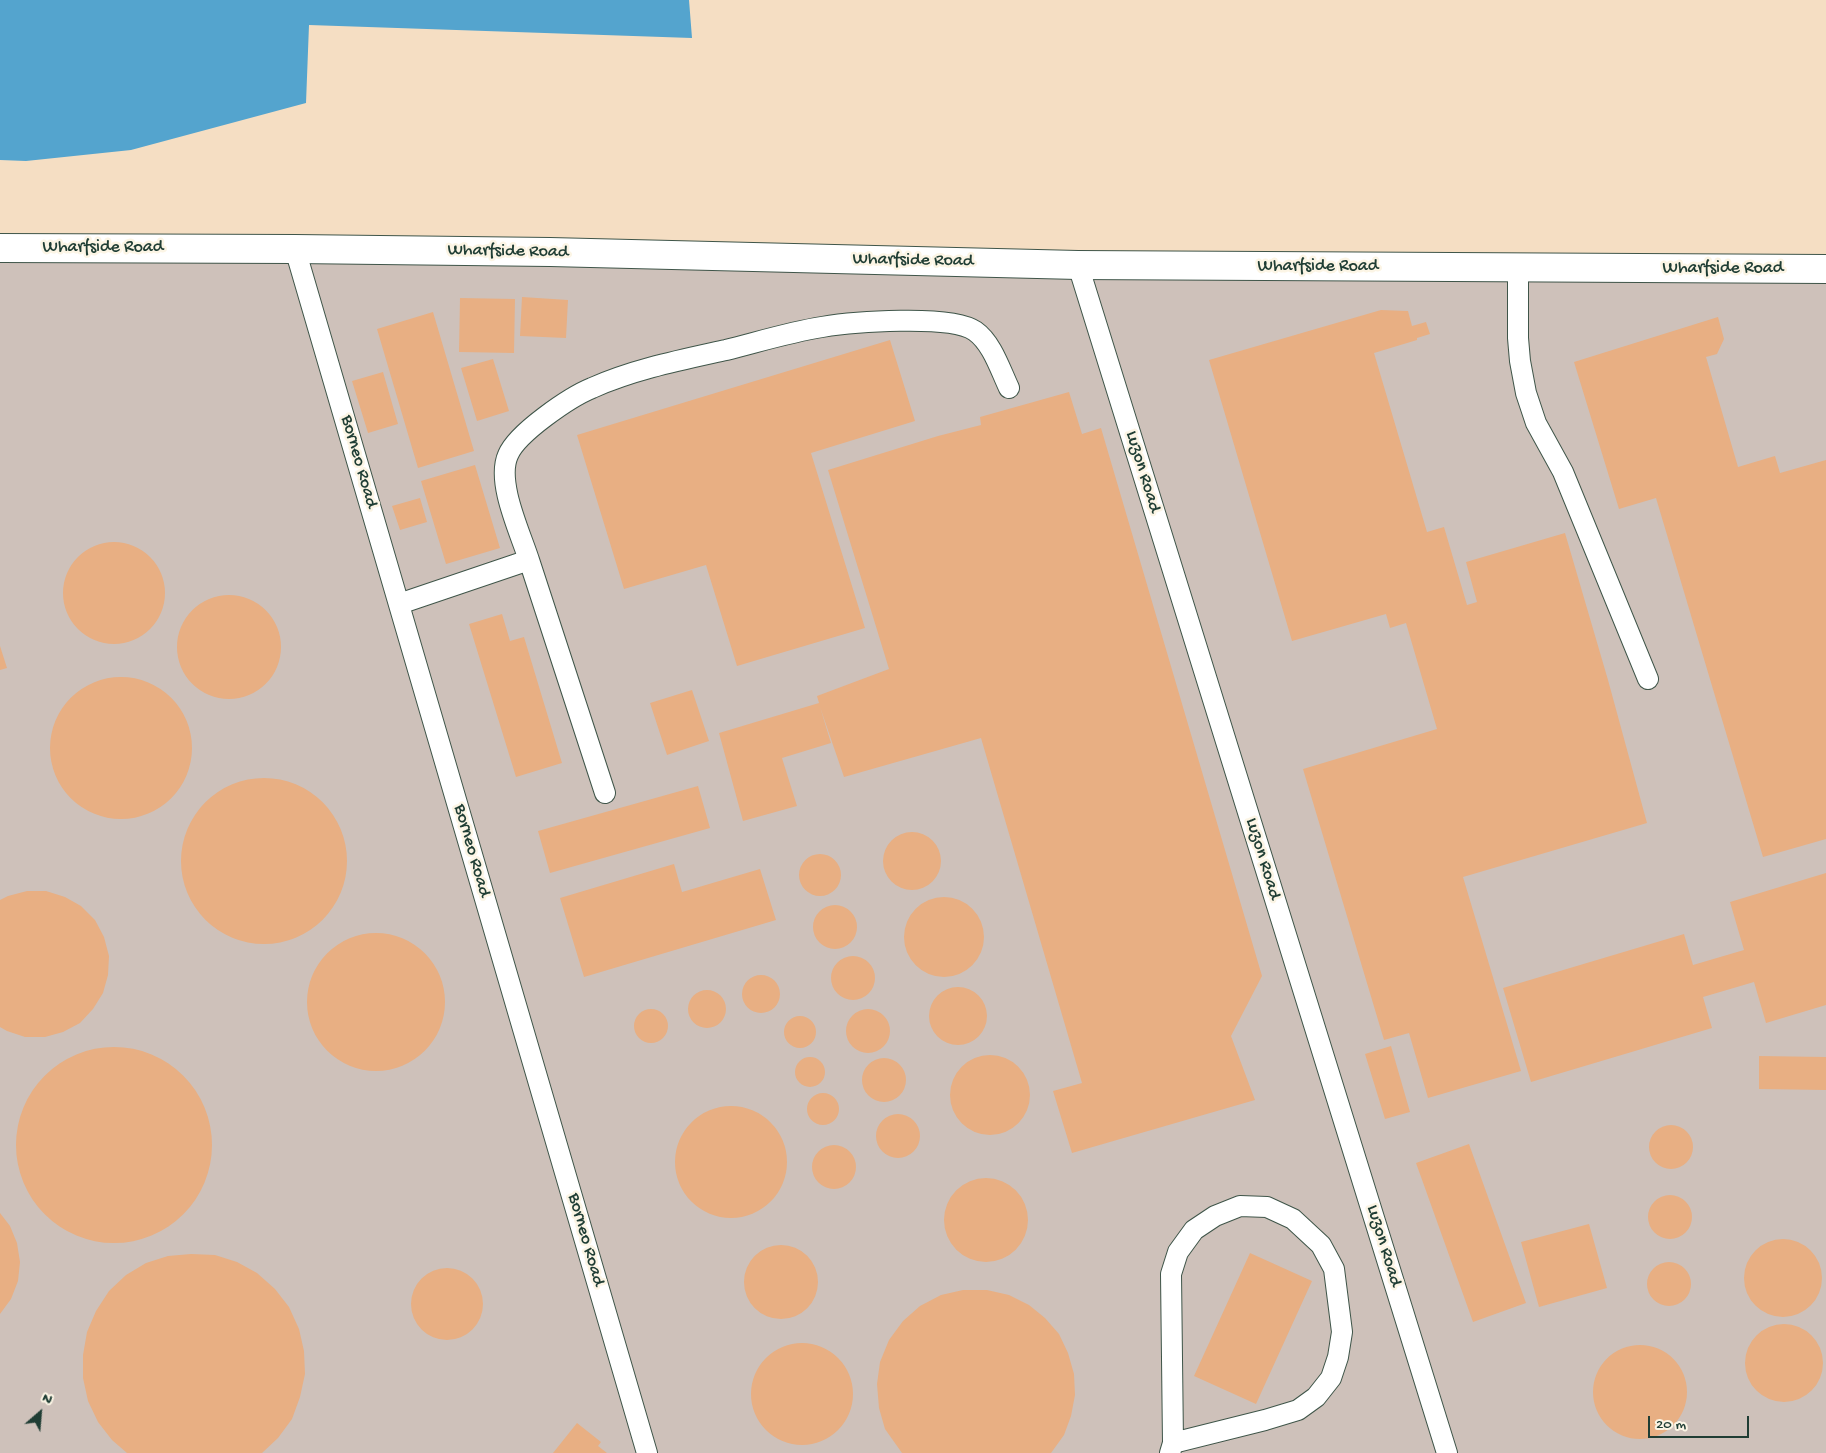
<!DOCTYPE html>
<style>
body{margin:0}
#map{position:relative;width:1826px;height:1453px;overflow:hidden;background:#f5dec3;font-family:"Gochi Hand",sans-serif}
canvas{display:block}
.north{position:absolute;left:15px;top:1388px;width:50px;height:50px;-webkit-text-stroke:4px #fcf5e5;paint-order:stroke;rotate:27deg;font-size:14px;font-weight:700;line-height:20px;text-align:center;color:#1f3d34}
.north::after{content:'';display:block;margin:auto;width:18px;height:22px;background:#1f3d34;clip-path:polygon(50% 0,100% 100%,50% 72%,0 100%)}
.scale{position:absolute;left:1648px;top:1416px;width:101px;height:22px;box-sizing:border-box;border:2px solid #1f3d34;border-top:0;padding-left:6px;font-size:15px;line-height:18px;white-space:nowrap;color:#1f3d34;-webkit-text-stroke:4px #fcf5e5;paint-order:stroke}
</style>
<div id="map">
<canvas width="1826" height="1453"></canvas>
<div class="north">N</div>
<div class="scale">20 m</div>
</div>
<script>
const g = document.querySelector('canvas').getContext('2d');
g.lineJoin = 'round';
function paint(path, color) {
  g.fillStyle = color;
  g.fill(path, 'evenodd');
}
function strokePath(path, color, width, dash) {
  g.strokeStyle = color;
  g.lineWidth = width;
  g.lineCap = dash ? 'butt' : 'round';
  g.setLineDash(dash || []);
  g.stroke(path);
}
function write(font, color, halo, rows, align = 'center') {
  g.font = font + ' "Gochi Hand",sans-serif';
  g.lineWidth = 5;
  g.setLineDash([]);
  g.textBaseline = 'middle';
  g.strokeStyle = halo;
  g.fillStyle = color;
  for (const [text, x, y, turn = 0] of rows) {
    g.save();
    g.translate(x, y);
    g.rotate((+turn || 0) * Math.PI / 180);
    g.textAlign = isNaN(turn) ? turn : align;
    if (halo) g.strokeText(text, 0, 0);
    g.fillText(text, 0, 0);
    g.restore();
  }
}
paint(new Path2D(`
 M455 256 1826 275V1453H0V262Z`), '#cec1ba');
paint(new Path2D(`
 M0 0H689L692 38 309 25 306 103 131 150 26 161 0 160Z`), '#54a4ce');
paint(new Path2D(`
 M522 297 568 300 566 338 520 336Z
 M460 298 515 299 514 353 459 352Z
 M1381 310 1408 311 1412 326 1426 322 1430 334 1417 338V340L1374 353 1427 532 1444 527 1467 605 1477 602 1466 562 1565 533 1608 680 1647 823 1463 877 1521 1071 1428 1098 1409 1033 1384 1040 1303 769 1437 729 1406 623 1390 628 1386 614 1292 641 1209 360Z
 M433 312 474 451 418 468 377 329Z
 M1718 317 1724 339 1717 354 1706 357 1738 467 1775 456 1780 473 1826 460V839L1763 857 1656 498 1619 509 1574 362Z
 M890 340 915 421 811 453 865 628 737 666 706 565 624 589 577 435Z
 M493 359 509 411 477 421 461 368Z
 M383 372 398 424 368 433 352 381Z
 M1069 392 1082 434 1101 428 1262 976 1231 1036 1255 1100 1072 1153 1053 1091 1082 1083 981 738 844 777 820 707 831 743 782 758 797 806 743 821 719 733 819 703 817 696 889 669 828 470 938 436 981 425 980 417Z
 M475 465 500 548 446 564 421 481Z
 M420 498 427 522 400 530 392 506Z
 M63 593a51 51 0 1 1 102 0a51 51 0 1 1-102 0Z
 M177 647a52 52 0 1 1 104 0a52 52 0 1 1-104 0Z
 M502 614 510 641 524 637 562 763 516 777 469 624Z
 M0 646 7 668 0 670Z
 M50 748a71 71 0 1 1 142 0a71 71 0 1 1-142 0Z
 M692 690 709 741 667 755 650 703Z
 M181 861a83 83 0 1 1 166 0a83 83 0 1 1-166 0Z
 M698 786 710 828 550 873 538 831Z
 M883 861a29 29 0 1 1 58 0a29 29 0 1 1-58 0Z
 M799 875a21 21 0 1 1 42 0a21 21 0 1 1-42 0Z
 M674 864 682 892 760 869 776 920 584 977 560 898Z
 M1826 873V1005L1766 1023 1754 982 1703 997 1712 1028 1531 1082 1503 988 1684 934 1693 965 1744 950 1730 902Z
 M27 891H46L65 897 81 906 95 920 104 937 109 956 108 975 103 993 93 1009 80 1023 63 1032 45 1037H25L7 1031 0 1027V900L8 896Z
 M904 937a40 40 0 1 1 80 0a40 40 0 1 1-80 0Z
 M813 927a22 22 0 1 1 44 0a22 22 0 1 1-44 0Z
 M307 1002a69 69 0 1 1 138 0a69 69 0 1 1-138 0Z
 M831 978a22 22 0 1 1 44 0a22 22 0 1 1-44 0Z
 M742 994a19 19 0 1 1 38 0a19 19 0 1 1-38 0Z
 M929 1016a29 29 0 1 1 58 0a29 29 0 1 1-58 0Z
 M688 1009a19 19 0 1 1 38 0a19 19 0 1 1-38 0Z
 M634 1026a17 17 0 1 1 34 0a17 17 0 1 1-34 0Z
 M846 1031a22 22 0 1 1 44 0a22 22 0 1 1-44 0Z
 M784 1032a16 16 0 1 1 32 0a16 16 0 1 1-32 0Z
 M1391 1046 1410 1112 1385 1119 1365 1054Z
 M16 1145a98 98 0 1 1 196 0a98 98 0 1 1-196 0Z
 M950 1095a40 40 0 1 1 80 0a40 40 0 1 1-80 0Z
 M1759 1056 1826 1057V1090L1759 1089Z
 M795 1072a15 15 0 1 1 30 0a15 15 0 1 1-30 0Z
 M862 1080a22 22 0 1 1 44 0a22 22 0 1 1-44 0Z
 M807 1109a16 16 0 1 1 32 0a16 16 0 1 1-32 0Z
 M675 1162a56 56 0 1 1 112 0a56 56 0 1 1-112 0Z
 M876 1136a22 22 0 1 1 44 0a22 22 0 1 1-44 0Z
 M1649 1147a22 22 0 1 1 44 0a22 22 0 1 1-44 0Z
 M1469 1144 1526 1303 1473 1322 1416 1163Z
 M812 1167a22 22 0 1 1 44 0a22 22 0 1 1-44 0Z
 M944 1220a42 42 0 1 1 84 0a42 42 0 1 1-84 0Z
 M1648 1217a22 22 0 1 1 44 0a22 22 0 1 1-44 0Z
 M0 1213 10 1226 17 1243 20 1262 18 1281 11 1299 0 1314Z
 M1589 1224 1607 1288 1539 1307 1521 1242Z
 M1744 1278a39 39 0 1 1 78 0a39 39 0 1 1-78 0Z
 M744 1282a37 37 0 1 1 74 0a37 37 0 1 1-74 0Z
 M1250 1253 1312 1281 1256 1404 1194 1376Z
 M191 1254 215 1255 237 1262 257 1273 275 1289 289 1307 299 1329 304 1351 305 1374 300 1397 292 1419 278 1438 262 1453H127L112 1440 98 1422 88 1401 83 1378V1355L87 1332 96 1311 109 1291 126 1275 146 1263 168 1256Z
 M1647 1284a22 22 0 1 1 44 0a22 22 0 1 1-44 0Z
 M411 1304a36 36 0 1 1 72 0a36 36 0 1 1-72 0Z
 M963 1290H987L1009 1295 1029 1305 1045 1318 1059 1334 1068 1353 1074 1374 1075 1395 1071 1416 1064 1435 1051 1453H902L885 1429 879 1408 877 1384 880 1362 889 1340 903 1321 920 1306 941 1295Z
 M1745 1363a39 39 0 1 1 78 0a39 39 0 1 1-78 0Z
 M751 1394a51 51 0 1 1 102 0a51 51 0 1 1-102 0Z
 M1593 1392a47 47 0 1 1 94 0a47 47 0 1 1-94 0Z
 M577 1423 601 1442 598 1446 607 1453H553Z`), '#e8af83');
const lane = new Path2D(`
 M295 249 647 1453
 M1078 265 1447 1453
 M1518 268V338L1520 361 1526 393 1536 423 1563 472 1648 679
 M529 560 605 793
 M399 604 529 560C520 532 496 482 508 455 517 433 570 397 592 388 635 369 681 360 726 350 758 342 790 332 822 327 851 322 951 314 975 331 992 343 1000 369 1009 388
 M1170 1453 1173 1443 1171 1274 1178 1252 1194 1230 1215 1216 1240 1206 1267 1207 1293 1219 1321 1245 1334 1269 1342 1332 1338 1357 1331 1378 1316 1397 1298 1410 1265 1420 1173 1443`);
const street = new Path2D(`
 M0 248 295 249 550 252 1078 265 1826 269`);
strokePath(lane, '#3f5549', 22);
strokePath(street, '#3f5549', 30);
strokePath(lane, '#fff', 20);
strokePath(street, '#fff', 28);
write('18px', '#1f3d34', '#fcf5e5', [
 ["Wharfside Road",103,248],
 ["Wharfside Road",508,252,1],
 ["Wharfside Road",913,261,1],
 ["Wharfside Road",1318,267],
 ["Wharfside Road",1723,269],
 ["Borneo Road",358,462,74],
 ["Luzon Road",1142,472,73],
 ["Borneo Road",471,851,74],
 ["Luzon Road",1262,859,73],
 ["Borneo Road",585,1240,74],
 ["Luzon Road",1383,1246,73]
]);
</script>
